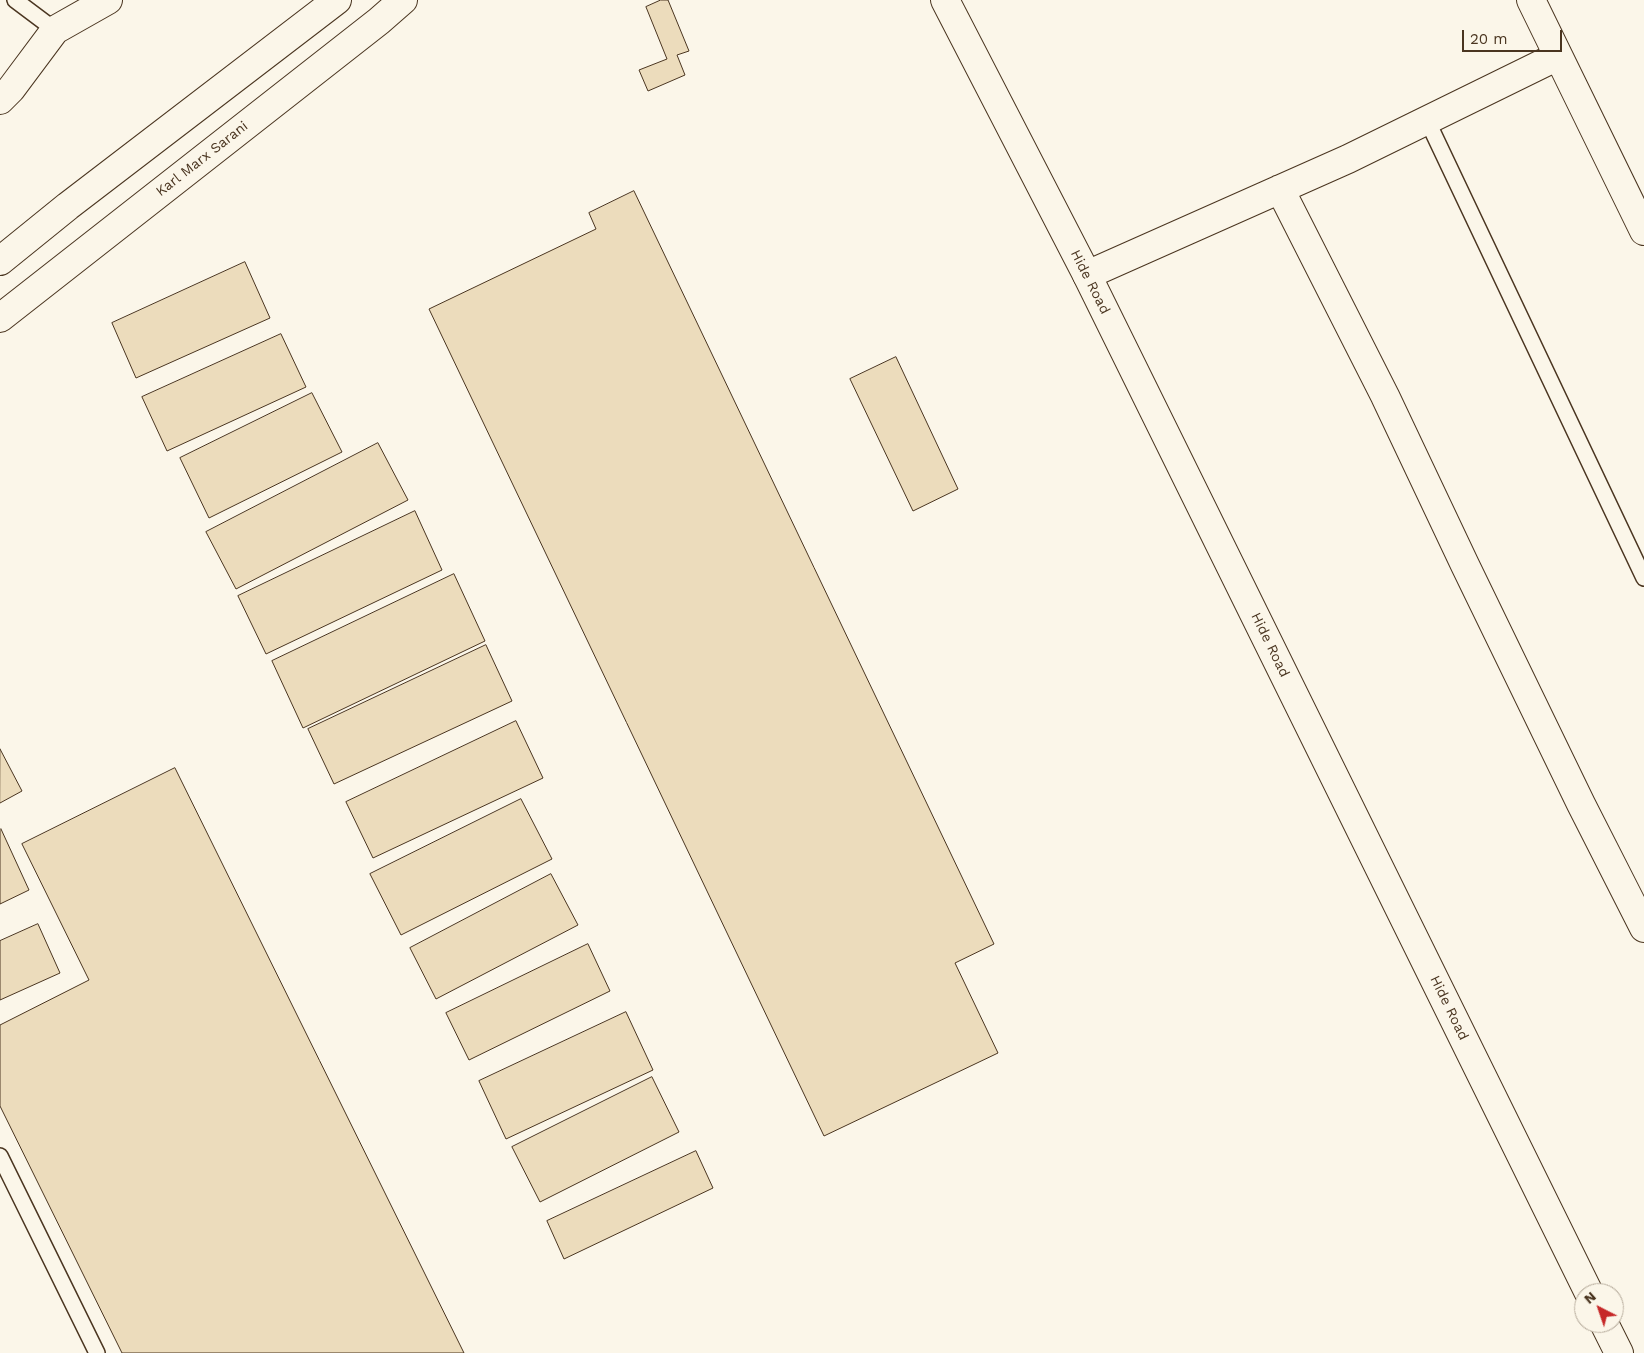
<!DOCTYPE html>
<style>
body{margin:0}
#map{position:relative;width:1644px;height:1353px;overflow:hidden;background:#fbf6e9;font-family:"Work Sans",sans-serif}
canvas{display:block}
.north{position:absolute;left:1574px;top:1283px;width:50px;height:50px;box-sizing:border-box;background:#fbf6e9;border:1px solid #b4a999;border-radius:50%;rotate:319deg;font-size:14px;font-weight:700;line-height:20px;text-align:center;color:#4a3520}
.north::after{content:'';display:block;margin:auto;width:18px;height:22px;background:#c62828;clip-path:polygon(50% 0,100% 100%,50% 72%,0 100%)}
.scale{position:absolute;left:1462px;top:30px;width:100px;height:22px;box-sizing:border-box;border:2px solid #4a3520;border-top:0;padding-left:6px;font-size:15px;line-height:18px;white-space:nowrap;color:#4a3520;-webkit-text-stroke:4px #fbf6e9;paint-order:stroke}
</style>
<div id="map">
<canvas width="1644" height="1353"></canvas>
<div class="north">N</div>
<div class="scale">20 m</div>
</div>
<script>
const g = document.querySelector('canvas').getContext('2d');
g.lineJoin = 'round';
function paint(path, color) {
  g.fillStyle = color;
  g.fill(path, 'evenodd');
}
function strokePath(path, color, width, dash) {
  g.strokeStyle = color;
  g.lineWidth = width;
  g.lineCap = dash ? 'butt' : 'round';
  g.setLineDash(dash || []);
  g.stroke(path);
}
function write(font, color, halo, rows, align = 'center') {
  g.font = font + ' "Work Sans",sans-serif';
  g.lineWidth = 4;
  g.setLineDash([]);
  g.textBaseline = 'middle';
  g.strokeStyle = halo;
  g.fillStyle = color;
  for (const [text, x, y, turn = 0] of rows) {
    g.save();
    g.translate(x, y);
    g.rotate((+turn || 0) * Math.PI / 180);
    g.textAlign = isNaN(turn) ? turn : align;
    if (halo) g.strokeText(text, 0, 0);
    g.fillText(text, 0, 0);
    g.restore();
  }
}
const building = new Path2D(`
 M661 0H668L689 51 677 55 685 75 648 91 639 70 667 59 646 7Z
 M634 191 994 944 955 963 998 1053 824 1136 429 309 596 229 589 213Z
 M245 262 270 318 136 378 112 323Z
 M281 334 306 387 167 451 142 397Z
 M896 357 958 489 913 511 850 379Z
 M312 393 342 452 209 518 180 458Z
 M378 443 408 500 236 589 206 532Z
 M415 511 442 570 266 654 238 596Z
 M454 574 485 641 303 728 272 661Z
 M486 645 512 701 334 784 308 729Z
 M516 721 543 778 373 858 346 802Z
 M0 749 22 791 0 803Z
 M175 768 464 1353H122L0 1106V1025L89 980 22 844Z
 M521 799 552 859 401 935 370 874Z
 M1 829 29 890 0 904V830Z
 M551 874 578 925 436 999 410 948Z
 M38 924 60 973 0 1000V941Z
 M588 944 610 991 469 1060 446 1013Z
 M626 1012 653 1070 506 1139 479 1081Z
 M652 1077 679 1132 540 1202 512 1147Z
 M696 1151 713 1188 564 1259 547 1221Z`);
paint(building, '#ecdcbc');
strokePath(building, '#4a3520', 1);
const lane = new Path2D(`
 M15 0 55 30
 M1427 120 1644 578
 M0 1156 97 1353`);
const street = new Path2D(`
 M1531 0 1644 231
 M0 100 11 89 55 30 108 0
 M1280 189 1385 396 1465 565 1581 804 1644 928
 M1087 275 1348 159 1558 56`);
const secondary = new Path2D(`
 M945 0 1087 275 1589 1293
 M0 261 68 206 337 0
 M0 318 379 21 403 0
 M1604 1323 1619 1353`);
strokePath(lane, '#4a3520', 18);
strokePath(street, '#4a3520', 30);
strokePath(secondary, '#4a3520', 30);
strokePath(lane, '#fbf6e9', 15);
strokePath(street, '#fbf6e9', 28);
strokePath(secondary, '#fbf6e9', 28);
write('14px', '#4a3520', '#fbf6e9', [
 ["Karl Marx Sarani",202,159,-38],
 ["Hide Road",1090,282,63],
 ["Hide Road",1270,645,64],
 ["Hide Road",1449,1008,64]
]);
</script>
